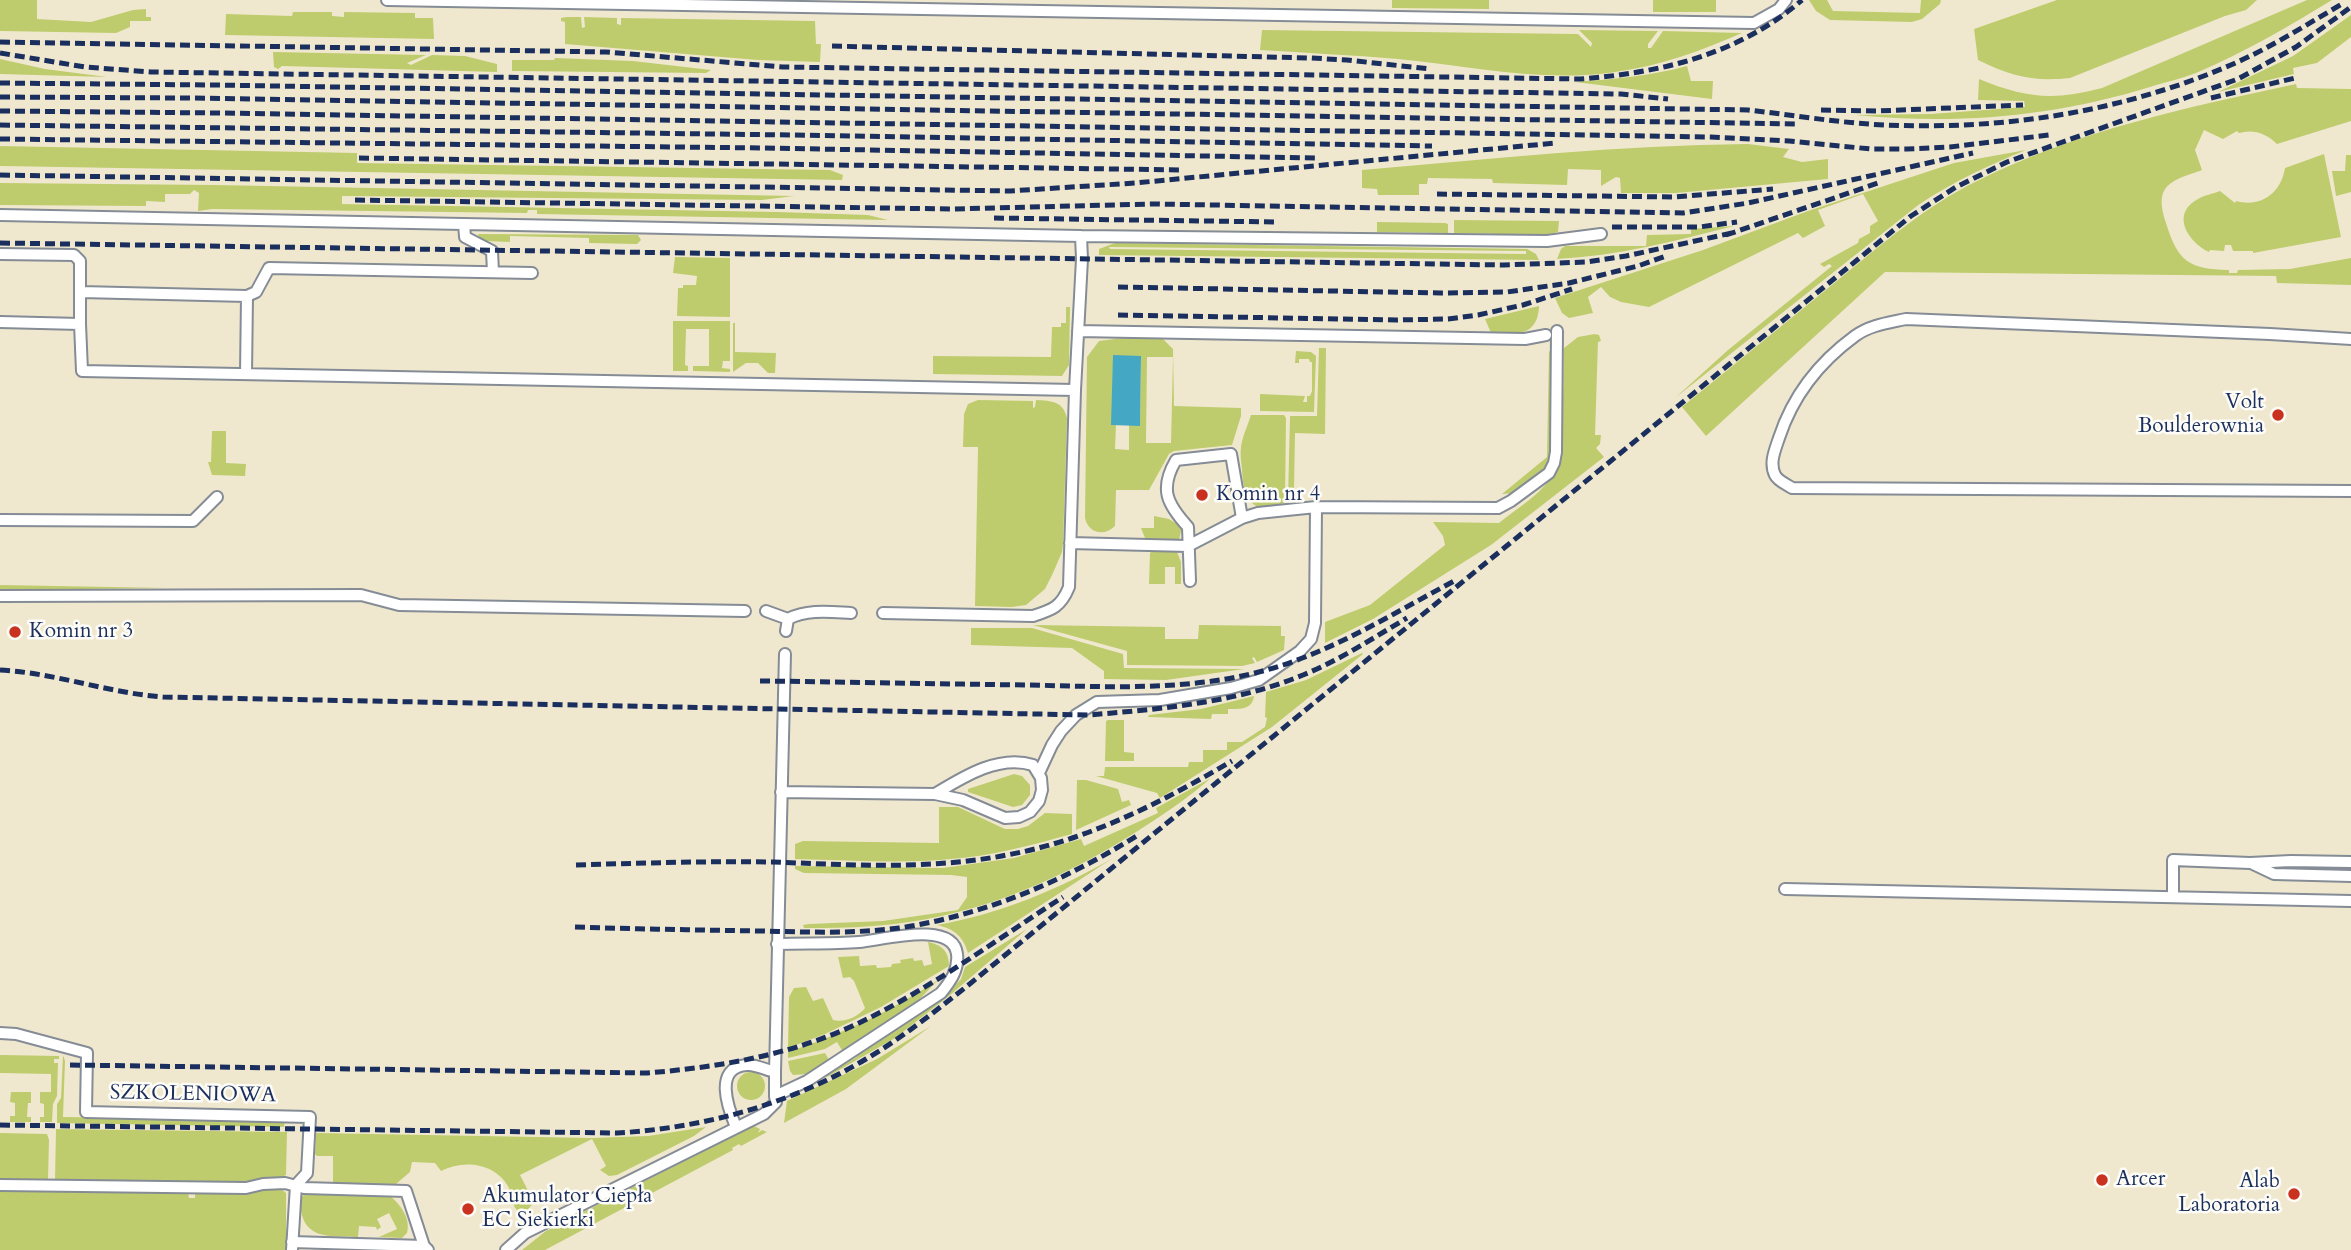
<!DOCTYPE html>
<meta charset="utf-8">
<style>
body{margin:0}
canvas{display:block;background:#efe8ce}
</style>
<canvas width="2351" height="1250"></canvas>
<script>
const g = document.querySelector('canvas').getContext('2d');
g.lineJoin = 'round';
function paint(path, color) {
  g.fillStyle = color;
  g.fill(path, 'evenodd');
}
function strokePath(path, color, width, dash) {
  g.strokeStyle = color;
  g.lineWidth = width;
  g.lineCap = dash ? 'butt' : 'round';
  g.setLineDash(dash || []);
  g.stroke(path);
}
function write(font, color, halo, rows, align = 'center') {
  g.font = font + ' Cardo,serif';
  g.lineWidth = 5;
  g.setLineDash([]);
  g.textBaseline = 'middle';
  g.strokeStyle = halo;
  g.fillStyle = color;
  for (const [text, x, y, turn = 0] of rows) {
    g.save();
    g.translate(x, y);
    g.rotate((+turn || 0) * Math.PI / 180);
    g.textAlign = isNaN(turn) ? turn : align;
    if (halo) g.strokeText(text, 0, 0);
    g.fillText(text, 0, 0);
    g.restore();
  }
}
paint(new Path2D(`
 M0 0H37V19L91 22 133 10 146 9V17H151V21H130V27L116 33 0 31Z
 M1392 0H1489V9L1392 8Z
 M1653 0H1716V12H1653Z
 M1809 0H1827L1833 11 1920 13 1921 0H1941L1940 4 1922 19 1912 22 1830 20 1816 11Z
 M2057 0H2257L2246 10 2225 16 2070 78C2033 82 2011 76 1978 60L1974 29Z
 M2307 0H2332C2288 27 2243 53 2196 73 2181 79 2165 82 2150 87 2052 117 1957 125 1855 115L1931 114 2025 107 2024 101 1978 100 1979 79C2026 98 2052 101 2102 88Z
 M293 12H332V16L344 17V12L415 13V18H433L434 39 225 35 226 14 292 16Z
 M2351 15V37L2317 63 2293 68 2294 74 2218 92 2293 56Z
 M567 17H581L582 28 585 27 584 17 617 18V24L621 25V18L815 21 816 44H821L820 62 758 60 565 44V22L561 21V18Z
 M1262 30 1578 34 1591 47 1592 43 1579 30 1658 31 1648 44V48H1651L1663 31 1742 33C1701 51 1660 66 1615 72 1544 83 1469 66 1398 59 1352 55 1306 53 1260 50Z
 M273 52 426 55 407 63 411 65 432 55 465 56 497 64V72L282 66 278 69 274 67Z
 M555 58 633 61 711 70 706 73 512 71V60H554Z
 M0 59 45 69 107 77 0 74Z
 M1687 66 1691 81H1713L1712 99 1575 82C1614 79 1650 76 1687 66Z
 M2296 84 2297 88 2351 89V121L2277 144C2266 133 2253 129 2239 133L2237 131 2223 139 2204 130 2195 150 2202 170C2190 175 2171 178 2164 191 2159 200 2163 214 2166 223 2178 262 2189 269 2229 270V273H2237L2238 270 2290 269 2351 258V285L2277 283 2276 276 1885 272 1706 436 1682 407C1734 365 1786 322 1838 280 1882 244 1926 206 1977 181 2079 130 2185 108 2296 84Z
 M1748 144 1789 149 1783 157 1802 162 1828 159V179L1676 193H1621L1620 178 1616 177 1601 186V170L1568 169 1567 185 1493 183 1492 179 1428 178 1427 184H1419V195H1378L1377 189 1362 188V170C1491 159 1619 145 1748 144Z
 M0 146 357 153V163L830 170 843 175 842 180 0 166Z
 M2026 150C1987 166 1952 182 1917 206L1675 398 1728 350 1832 266 1829 264 1824 267 1820 264 1858 243 1859 239 1870 233V226L1878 221 1863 194 1818 210 1825 226 1803 238 1798 233 1649 307 1621 302 1610 297 1601 287 1588 297 1593 313 1569 318 1562 313 1555 298 1703 250 1808 211 1954 163Z
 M2324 154 2341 237 2253 253V251H2233L2231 245H2225L2224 251 2210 250 2209 252C2188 242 2170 214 2198 199 2204 195 2213 194 2220 191L2235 203 2236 201C2261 208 2281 193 2285 168Z
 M2346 155H2351V192L2336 196 2332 171H2345Z
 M0 183 215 185 794 196 762 200 342 196V204L777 212 868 215 888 220 537 214V210H528L527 213 212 209 198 211 199 193 194 190 190 194H165V202L146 201V206L0 205Z
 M1454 220 1559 221 1558 232 1545 235 1454 233Z
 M1377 222 1445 223 1448 224V233L1377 232Z
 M1734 226C1676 241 1617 256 1557 259L1561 249 1565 246H1646L1647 235 1691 234V229Z
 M478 234 638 235 641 240 637 244 589 243V238L510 236V242L486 241 479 238Z
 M1115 243 1527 249 1536 254 1539 260 1099 255V249ZM1109 247 1526 251V254L1110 249Z
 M675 257 730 258V317L677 316 678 288H683V285H696L697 276 673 273Z
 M1539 306C1538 337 1515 335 1491 333L1485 319Z
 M1066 307H1070L1069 365 1062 376 933 374V356L1051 357 1052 327H1061V323H1066Z
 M673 321H730V361H723L722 368 730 369V372L693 371V366H709V329H686L685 365 688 366V371H673Z
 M733 323H735V352L776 353 775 373H768L758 363H746L733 372Z
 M1595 334 1599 335 1601 341 1598 342 1595 435H1601L1600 444 1596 448 1604 457 1491 545 1373 619 1325 643V622L1370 605 1445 545 1443 536 1433 522 1499 523C1524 503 1557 485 1562 452L1564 348 1578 337Z
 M1122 338 1163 339 1173 349 1174 406 1241 408V416L1232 445 1174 451 1169 454 1149 490H1116L1115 526C1104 537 1088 533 1085 518L1087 357 1099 341ZM1141 356 1140 425H1129V450L1115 449 1116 425H1112ZM1147 357H1173L1171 443H1146Z
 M1319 348H1326L1325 434 1295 433 1294 489 1288 499 1290 416H1317Z
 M1296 351 1311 352 1316 356 1314 412 1260 411V394L1305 396 1303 402H1307V396H1310L1312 391V362H1310L1309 359H1299V363H1295Z
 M1549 351 1554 354 1551 457 1548 465 1542 472 1516 493 1502 494 1547 457Z
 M978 400 1033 401V408L1035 407 1036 400C1052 401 1063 401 1067 418L1063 544 1062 552 1053 573 1045 589 1026 605 1012 607 975 606 978 447H963L964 414 968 404Z
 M1251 415H1284L1286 418 1285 502C1253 518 1243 499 1242 469 1241 462 1240 454 1241 447 1242 437 1248 425 1251 415Z
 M212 431H226V463L246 464 245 476 212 475 208 462H211Z
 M1154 516 1169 519 1182 527 1179 540 1145 538 1141 528H1154Z
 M1153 550 1177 552 1181 562V584H1175V567H1165V584H1149L1150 553Z
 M0 585 166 588 0 590Z
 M1033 625 1165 627V639H1198L1199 625 1281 626V636H1285L1284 650 1257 662 1254 657 1252 658 1255 663 1242 666 1127 665V651Z
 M971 628H1032L1123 654 1124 668 1244 669 1166 680 1104 679V671L1072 648 971 645Z
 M1362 653 1363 654 1272 727 1160 798 1157 793 1096 776H1104L1105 767H1188L1189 762H1203V750H1227V742H1242L1265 727 1267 718 1265 717 1266 692 1306 680Z
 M1254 696C1252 710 1240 709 1228 709V714H1212L1211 719 1148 717 1149 715 1201 709Z
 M1108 720H1124V752L1134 753V761H1105L1106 721Z
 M1014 774 1022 776 1030 785V795L1022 805 1013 807 968 792V789Z
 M1211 778C1187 799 1160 817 1133 834 1055 883 966 920 873 926 850 928 827 928 804 928L803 925 809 924 883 921 958 910 967 897V877L951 875 804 873 795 869V866L943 868 1014 858 1081 839 1084 846 1158 813 1156 808Z
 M1077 780H1086L1118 789 1122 802 1129 800 1131 805 1076 830Z
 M939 807H958L1005 829H1018L1028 826 1045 813 1072 814V834C1032 845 992 856 951 859 900 864 847 860 795 859V844L803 841 939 843Z
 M1113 858 968 953C963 936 954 929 937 925 999 914 1058 890 1113 858Z
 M1027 929 949 996 895 1038 827 1077 826 1075 857 1057 856 1055 903 1026 945 996 961 979 965 967Z
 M928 942C942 945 949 951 949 966L881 1007 825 1034 788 1048 789 997 794 988 806 987 813 1001 823 998 833 1020C844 1023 858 1017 865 1008L854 981 850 977 843 978 838 957 859 956 860 966 876 965 877 968 891 967 892 964 901 963 900 960 913 958 914 961 922 960 924 966 932 964Z
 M938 980 912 1007 843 1052 837 1042 825 1049 788 1058V1052C842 1034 891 1011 938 980Z
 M931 1026 846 1089 784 1123 787 1101 877 1059Z
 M825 1053 829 1060 807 1074 793 1075 790 1071 788 1061Z
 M0 1055 59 1056V1059H54V1063H58L57 1096 53 1104 52 1122H40V1117H44V1104L40 1103V1092H51V1074L0 1073Z
 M63 1055 65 1061 63 1117 285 1120 284 1127 57 1123V1104L61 1098Z
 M737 1086a14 14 0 1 1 28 0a14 14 0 1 1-28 0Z
 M11 1092H31V1103H28L27 1117H31V1122H10V1116H15V1103L10 1102Z
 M754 1126 760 1129 758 1133 762 1130 767 1132 741 1146 739 1144 732 1148 733 1150 545 1250H522L546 1231Z
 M706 1127 694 1136 617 1175 609 1176 600 1170 606 1166 592 1139 520 1175 534 1202 526 1212C522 1212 519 1213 516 1209 512 1204 512 1194 509 1188 496 1163 464 1159 441 1171L435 1163 412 1162 410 1172 396 1184 333 1183V1156H317L315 1154 316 1133 592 1138 648 1136Z
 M56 1129 287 1132 286 1175 282 1177H266L243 1184 55 1181Z
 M0 1133 47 1134 49 1140 48 1181 0 1180Z
 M0 1189 188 1192 189 1198H195V1192L281 1189 286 1193V1250H0Z
 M305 1194 390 1196C401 1205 411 1219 407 1233L402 1238 379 1237 397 1229 389 1213 377 1219 381 1227 377 1230 376 1227 359 1226 358 1237C326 1236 300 1240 300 1198Z`), '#bfcc6e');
paint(new Path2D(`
 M1113 355 1141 356 1140 426 1111 425Z`), '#44a8c4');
const service = new Path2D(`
 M387 0 1754 23 1779 9 1786 0
 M0 215 1081 236
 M464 224 465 237 492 251 493 272
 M0 254 74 255 80 261V324
 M81 292 247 296 246 374
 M247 296 256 292 269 268 532 273
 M0 322 80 324 82 371 1075 390 1082 259 1081 236 1547 241 1601 234
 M1078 331 1525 339 1546 335
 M2351 339 2270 334 1906 319C1888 323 1870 325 1855 336 1818 363 1793 395 1779 438 1775 450 1769 463 1775 475 1778 481 1786 484 1792 488L2351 491
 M0 520 193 521 217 497
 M1070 543 1188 546 1242 518 1258 513 1316 507
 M1190 581 1188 527C1167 504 1159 489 1176 460L1231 454 1242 518
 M0 596 361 595 399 605 745 611
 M766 611 788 619
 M883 613 1033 616C1052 610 1061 607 1069 587L1075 390
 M786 631 788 619C808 609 830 612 851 613
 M1039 773 1052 745 1061 731 1076 715 1097 702 1160 700 1231 688 1259 680 1300 651 1311 639 1315 623 1316 507 1498 508 1511 501 1549 473 1554 463 1556 452 1557 331
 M781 792 935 794 963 800 1005 818 1019 817 1030 812 1039 801 1042 790 1041 778 1033 765C999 754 963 777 935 794
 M2253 864 2274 874 2351 876
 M1785 889 2351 901
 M2173 896V860L2250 863 2291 861 2351 862
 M0 1033 16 1034 87 1053 86 1112 310 1117 307 1173 296 1185 292 1250
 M775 1072 785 654
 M736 1127C728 1108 713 1067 747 1065 755 1064 766 1070 775 1072V1096
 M0 1185 246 1188 263 1184 285 1183 304 1188 406 1191 424 1246
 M292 1242 424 1246 428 1250
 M506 1250 525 1233 764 1114 776 1102 775 1096 807 1081 941 993C950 982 959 970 957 954 953 920 883 940 859 942 832 944 804 943 777 944`);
strokePath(service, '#858c96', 14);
strokePath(service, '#fff', 10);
strokePath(new Path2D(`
 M0 42 606 52 783 67 1580 79C1661 73 1740 54 1802 0
 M832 46 1311 58 1347 60 1430 69
 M0 53 85 67 151 72 1621 94 1668 99
 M0 83 213 85 1748 110C1793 115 1839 123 1885 125 2002 130 2117 113 2226 67 2267 50 2304 26 2342 4
 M0 97 188 98 1795 124
 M2211 98 2295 78
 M1821 110 1876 111 2023 105
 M0 111 221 113 1711 137 1789 141 1871 149H1907L1950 147 2049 135
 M0 125 794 135 1432 146
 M0 139 762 148 1316 158
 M359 158 1182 170
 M0 175 1010 191 1135 183 1555 143
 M1437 194 1674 197 1773 189
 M355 200 951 209 1154 204 1683 213 1748 203 1973 153
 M994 218 1276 222
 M1612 227H1699L1737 222
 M1726 235 1878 183
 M0 243 1504 265 1586 262 1626 256 1732 233
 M1118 287 1440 293 1507 292 1569 283 1638 266 1666 256
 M1118 315 1396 320 1448 319 1478 315 1523 305 1572 289
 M0 670C56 673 108 693 163 697L1088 715C1161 709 1235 703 1303 675 1340 660 1373 638 1407 618
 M760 681C850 682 940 684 1030 685 1115 687 1201 692 1283 665 1343 645 1398 611 1454 581
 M576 865C642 863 708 861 773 862 851 865 930 870 1007 855 1089 840 1162 802 1232 761
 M575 927C637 929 699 930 761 931 807 932 853 934 899 928 986 915 1066 880 1140 834
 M70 1065 647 1073C720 1067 792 1055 859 1023 930 989 996 940 1063 897
 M0 1125 617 1133C704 1128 791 1104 866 1059 902 1038 934 1012 966 987L1911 216 1956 187 2007 162 2238 79 2296 47 2351 7`), '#1b2f5e', 5, [10, 5]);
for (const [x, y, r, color] of [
 [2278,415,7,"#c8321e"],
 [1202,495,7,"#c8321e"],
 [15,632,7,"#c8321e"],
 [2102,1180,7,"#c8321e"],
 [2294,1194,7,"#c8321e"],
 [468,1209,7,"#c8321e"]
]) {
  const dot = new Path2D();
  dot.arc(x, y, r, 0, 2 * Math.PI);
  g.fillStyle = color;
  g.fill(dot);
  strokePath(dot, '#fdfcf7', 2.5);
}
write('21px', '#1b2f5e', '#fdfcf7', [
 ["Volt",2264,403,"right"],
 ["Boulderownia",2264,427,"right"],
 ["Komin nr 4",1216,495],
 ["Komin nr 3",29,632],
 ["Arcer",2116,1180],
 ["Alab",2280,1182,"right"],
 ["Laboratoria",2280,1206,"right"],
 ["Akumulator Ciepła",482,1197],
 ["EC Siekierki",482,1221]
], 'left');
write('21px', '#1b2f5e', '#fdfcf7', [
 ["SZKOLENIOWA",193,1095,1]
]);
</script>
